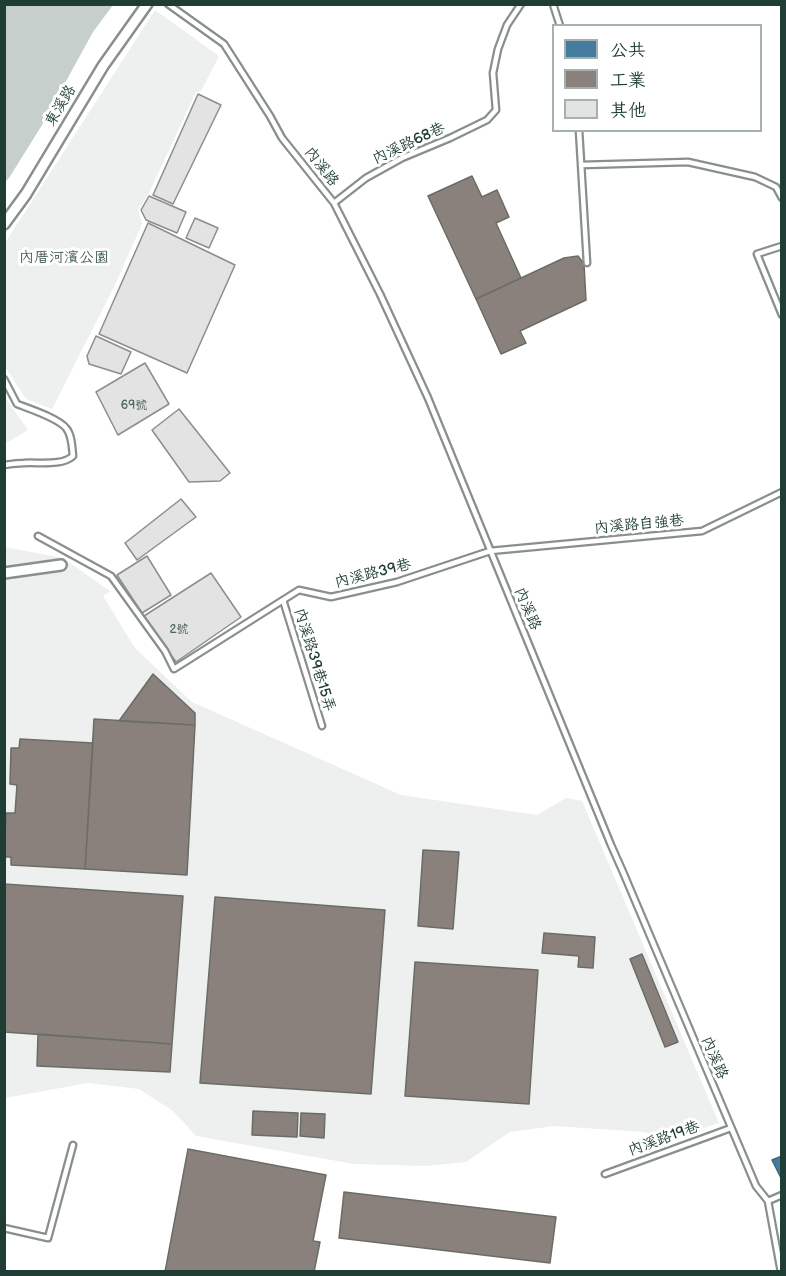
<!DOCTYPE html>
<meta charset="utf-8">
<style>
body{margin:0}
#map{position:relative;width:786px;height:1276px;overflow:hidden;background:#fff;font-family:"Balsamiq Sans","LXGW WenKai TC",sans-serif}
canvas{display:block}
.frame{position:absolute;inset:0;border:6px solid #1f3d34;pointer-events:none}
.legend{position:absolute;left:552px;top:24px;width:210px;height:108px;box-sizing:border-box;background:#fff;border:2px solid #a5b1ae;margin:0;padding:8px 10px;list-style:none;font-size:18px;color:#1f3d34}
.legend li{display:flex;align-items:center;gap:12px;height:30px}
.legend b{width:30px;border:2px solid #a5b1ae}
</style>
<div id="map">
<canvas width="786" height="1276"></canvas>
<div class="frame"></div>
<ul class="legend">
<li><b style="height:16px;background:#457b9d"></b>公共</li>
<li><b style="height:16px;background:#8a817c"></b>工業</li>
<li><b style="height:16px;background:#e2e3e2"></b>其他</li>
</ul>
</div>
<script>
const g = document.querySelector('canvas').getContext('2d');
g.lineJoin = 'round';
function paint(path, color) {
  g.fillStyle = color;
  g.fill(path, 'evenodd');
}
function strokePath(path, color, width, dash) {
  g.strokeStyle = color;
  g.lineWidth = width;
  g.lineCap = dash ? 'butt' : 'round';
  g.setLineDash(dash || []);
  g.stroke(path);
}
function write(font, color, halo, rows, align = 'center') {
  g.font = font + ' "Balsamiq Sans","LXGW WenKai TC",sans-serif';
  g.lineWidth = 6;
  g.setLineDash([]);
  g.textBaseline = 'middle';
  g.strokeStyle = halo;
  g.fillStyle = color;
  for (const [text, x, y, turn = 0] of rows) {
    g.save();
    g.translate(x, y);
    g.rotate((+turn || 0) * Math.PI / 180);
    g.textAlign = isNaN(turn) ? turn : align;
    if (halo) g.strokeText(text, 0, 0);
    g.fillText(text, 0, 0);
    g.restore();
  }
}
paint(new Path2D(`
 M155 10 219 56 201 91 196 92 149 193 138 210 142 224 115 285 52 409 26 399 5 367V243Z
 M4 396 28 430 5 444H4Z
 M5 547 63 558 110 591 103 596 135 648 192 702 401 795 537 815 566 798 582 801 719 1123 669 1139 644 1132 554 1126 510 1132 466 1162 427 1166 354 1164 196 1136 173 1111 139 1089 88 1083 5 1098Z`), '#edf0ef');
paint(new Path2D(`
 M5 4 113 5 93 32 42 125 9 178 5 182Z`), '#c7cfcd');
const public = new Path2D(`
 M782 1156V1180L772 1160Z`);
paint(public, '#457b9d');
strokePath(public, '#3a687e', 1.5);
const industry = new Path2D(`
 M472 176 482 197 497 190 509 217 496 223 521 278 476 299 428 196Z
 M578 256 584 264 586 300 520 331 526 343 501 354 476 299 564 258Z
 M153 674 195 713V725L119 721Z
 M94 719 195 725 187 875 85 869Z
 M20 739 93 743 85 869 11 865V857H4L6 813H15L17 785 10 784 11 748H19Z
 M423 850 459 852 453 929 418 926Z
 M4 884 183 896 172 1044 4 1032Z
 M215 897 385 910 371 1094 200 1083Z
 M544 933 595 937 593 968 578 967 579 956 542 953Z
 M642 954 678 1042 665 1047 630 959Z
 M415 962 538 970 529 1104 405 1096Z
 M38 1034 172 1044 170 1072 37 1066Z
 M253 1111 298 1113 297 1137 252 1135Z
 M301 1113 325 1114 324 1138 300 1136Z
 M188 1149 326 1175 313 1241 320 1242 314 1272H165Z
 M344 1192 556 1217 550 1263 339 1238Z`);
paint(industry, '#8a817c');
strokePath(industry, '#6a6d66', 1.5);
const building = new Path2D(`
 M198 94 221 105 173 204 153 195Z
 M149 196 186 212 177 233 146 220 141 210Z
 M195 218 218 228 209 248 186 238Z
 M148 223 235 265 187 373 99 334Z
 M96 336 131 352 121 374 89 364 87 356Z
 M145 363 169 404 118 435 96 392Z
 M179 409 230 473 220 481 189 482 152 430Z
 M181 499 196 517 137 560 125 543Z
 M147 556 171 595 142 613 117 575Z
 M211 573 241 617 176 662 144 616Z`);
paint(building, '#e2e3e2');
strokePath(building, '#898f8d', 1.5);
const service = new Path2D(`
 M168 4 224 44 270 116 282 138 334 203 380 294 428 398 611 845 623 872 756 1186 768 1201 781 1272
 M553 4 560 26
 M579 130 587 263
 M581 165 688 162 755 177 776 187 782 198
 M334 203 366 178 402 158 450 138 487 120 496 110 493 73 498 49 507 25 521 4
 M782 246 757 254 782 315
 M4 379 17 404C30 409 58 418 66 428 72 435 72 447 73 456 62 466 39 462 24 463 18 463 11 464 4 465
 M38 536 111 576 165 651 174 669 299 590 331 597 397 582 490 551 702 531 782 492
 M283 600 322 726
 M605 1174 731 1128
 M768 1201 782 1195
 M4 1228 48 1238 73 1145`);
const minor = new Path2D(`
 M4 224 26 194 103 66 147 4
 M4 573 61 565`);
strokePath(service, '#898f8d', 9);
strokePath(minor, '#898f8d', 14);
strokePath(service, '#fff', 4.5);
strokePath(minor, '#fff', 9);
write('12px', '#506660', null, [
 ["69號",134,406],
 ["2號",179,630]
]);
write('15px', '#1f3d34', '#fff', [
 ["東溪路",61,106,-59],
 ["內溪路68巷",409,144,-25],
 ["內溪路",321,167,52],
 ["內溪路自強巷",639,525,-5],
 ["內溪路39巷",373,574,-14],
 ["內溪路",527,609,67],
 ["內溪路39巷15弄",314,660,73],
 ["內溪路",714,1058,67],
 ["內溪路19巷",664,1139,-20]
]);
write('15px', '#455e57', '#fff', [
 ["內厝河濱公園",64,258]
]);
</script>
